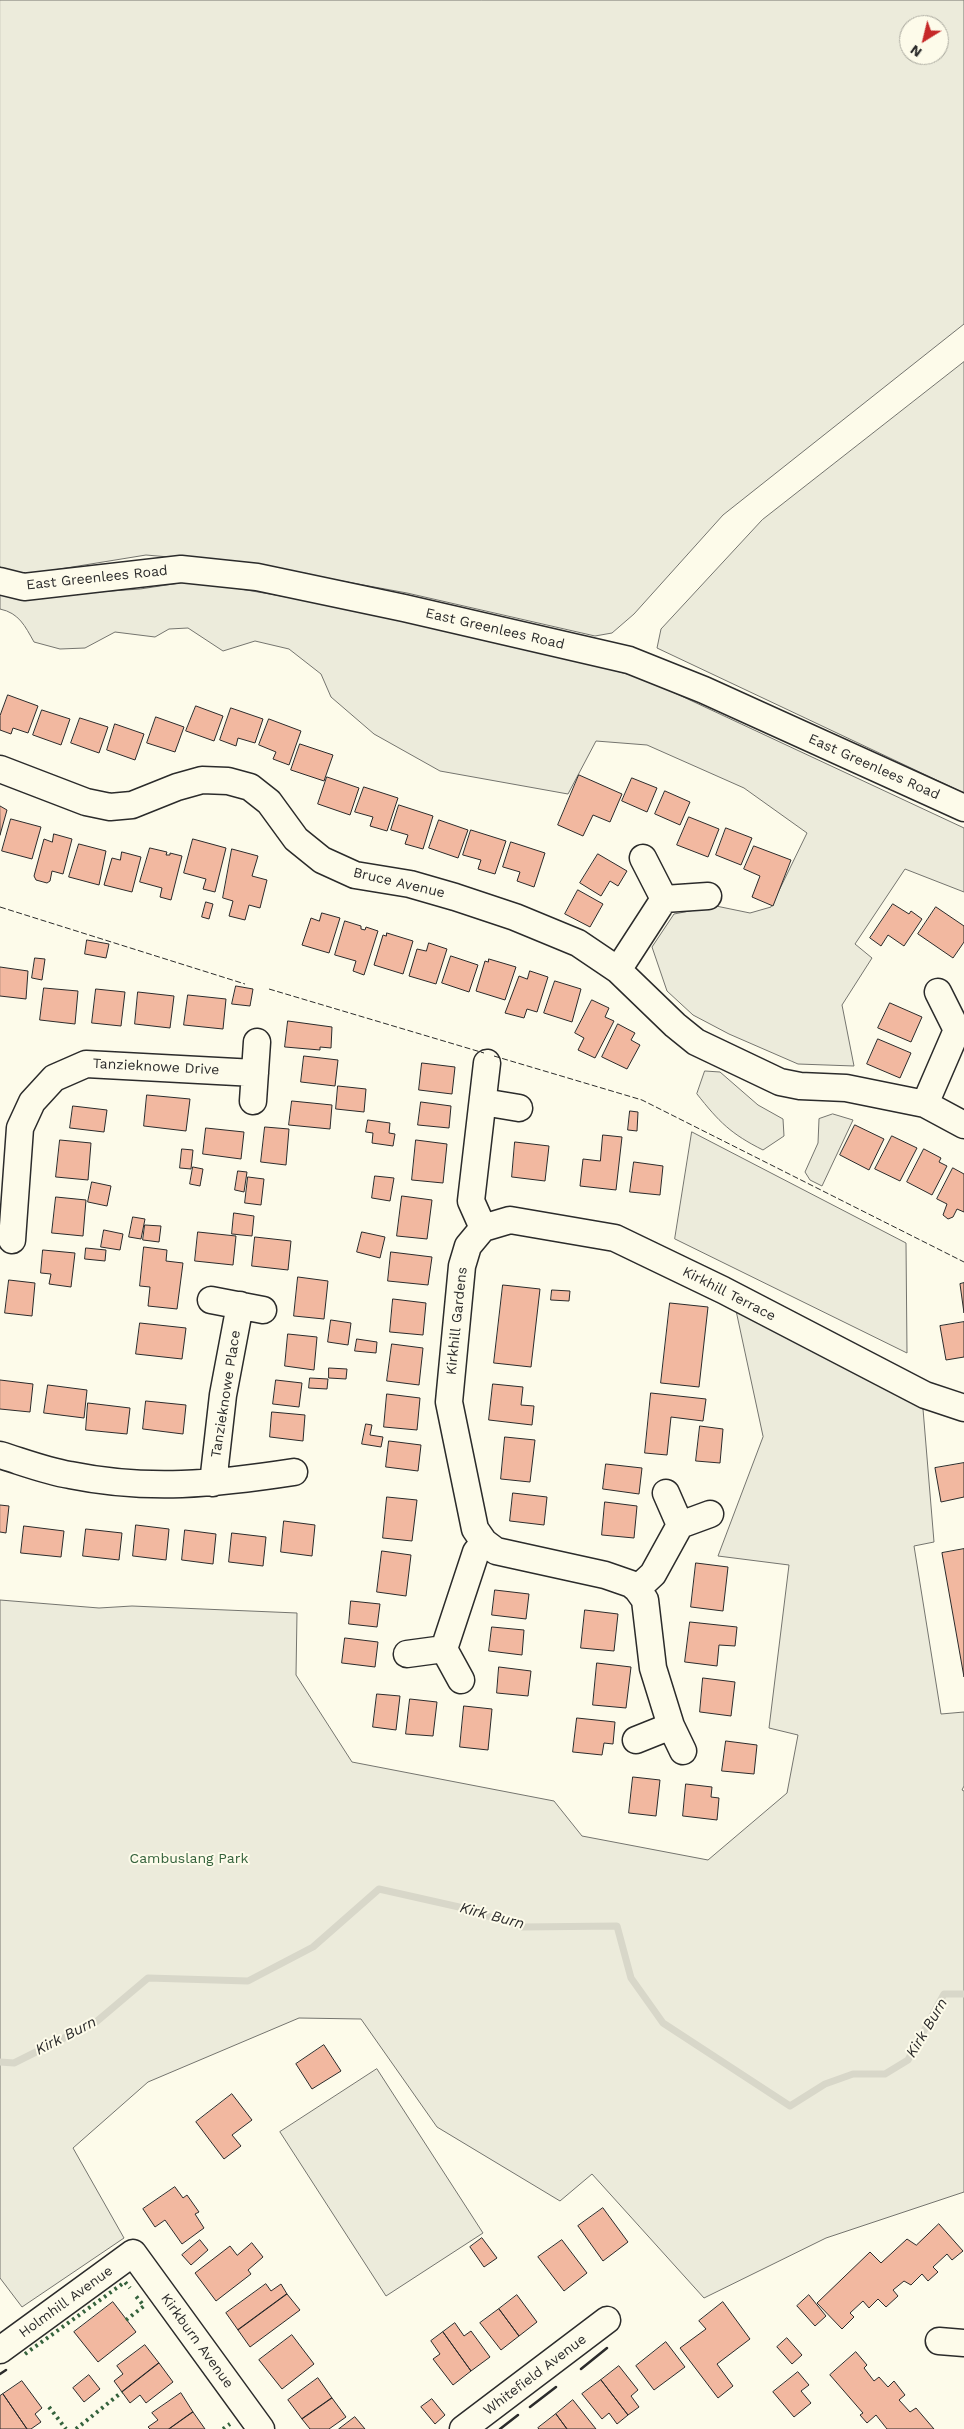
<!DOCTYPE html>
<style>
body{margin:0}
#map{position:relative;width:964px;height:2429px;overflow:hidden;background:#fdfbea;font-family:"Work Sans",sans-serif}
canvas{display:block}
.north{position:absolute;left:899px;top:15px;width:50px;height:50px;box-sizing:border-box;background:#fdfbea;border:1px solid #a9a89e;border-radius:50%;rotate:216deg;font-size:14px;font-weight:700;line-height:20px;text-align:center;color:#2b2b2b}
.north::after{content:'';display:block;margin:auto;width:18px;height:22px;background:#c62828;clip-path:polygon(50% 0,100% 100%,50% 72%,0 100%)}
</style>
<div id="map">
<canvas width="964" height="2429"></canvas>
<div class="north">N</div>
</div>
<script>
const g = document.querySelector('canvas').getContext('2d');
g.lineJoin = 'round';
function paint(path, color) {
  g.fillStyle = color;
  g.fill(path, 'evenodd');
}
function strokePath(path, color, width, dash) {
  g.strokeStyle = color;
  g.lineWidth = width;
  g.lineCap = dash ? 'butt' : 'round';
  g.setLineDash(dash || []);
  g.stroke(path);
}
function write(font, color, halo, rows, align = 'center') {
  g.font = font + ' "Work Sans",sans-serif';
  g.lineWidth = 4;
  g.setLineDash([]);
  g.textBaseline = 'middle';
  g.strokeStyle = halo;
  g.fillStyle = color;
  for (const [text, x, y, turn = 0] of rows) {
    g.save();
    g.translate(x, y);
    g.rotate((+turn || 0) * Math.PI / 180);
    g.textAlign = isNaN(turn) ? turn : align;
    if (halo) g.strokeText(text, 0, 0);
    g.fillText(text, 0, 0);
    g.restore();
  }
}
const green = new Path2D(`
 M0 0H964V324L723 515 634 614 612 633 595 636 407 593 249 564 146 555 23 575 0 567ZM909 25H939V55H909Z
 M964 362V793L657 648 661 629 762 520Z
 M194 581 339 606 566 656 647 680 964 828V892L905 869 855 944 872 958 842 1005 854 1066 798 1064 729 1034 693 1015 667 991 652 947 674 914 716 906 750 913 771 907 807 833 744 788 647 745 596 741 568 794 440 771 374 734 331 697 321 674 289 649 255 641 223 651 188 628 169 629 155 637 115 632 85 648 60 649 34 642C25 626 19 613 0 609V590L26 597 140 589Z
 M705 1071 720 1072 758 1105 783 1119 784 1136 763 1150C731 1134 719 1122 697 1094Z
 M833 1114 853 1120 822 1186 810 1180 805 1172 818 1143 819 1119Z
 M692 1132 906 1243 907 1353 675 1239Z
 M736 1309 923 1409 934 1542 914 1546 941 1714 964 1712V1786L962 1790 964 1791V2192L826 2238 704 2298 592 2174 560 2201 437 2127 361 2019 299 2018 148 2082 73 2148 124 2238 22 2307 0 2278V1600L99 1608 132 1606 297 1613 296 1675 352 1762 554 1801 582 1836 708 1860 787 1793 798 1735 769 1728 789 1565 718 1556 763 1437Z
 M377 2069 483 2233 386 2296 280 2132Z`);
paint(green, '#ecebdb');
strokePath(green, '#74746e', 1);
strokePath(new Path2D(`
 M0 2062 14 2063 96 2022 148 1978 248 1981 313 1947 379 1889 459 1907 522 1927 617 1926 631 1978 663 2023 790 2106 825 2084 853 2074H885L908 2060 944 1994H964`), '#d8d7c9', 7);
const building = new Path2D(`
 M8 695 38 706 28 733 13 728 11 734 0 730V716Z
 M196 706 223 716 214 741 186 731Z
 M231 708 263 719 255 743 238 738 236 746 220 740Z
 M42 710 70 719 61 745 33 735Z
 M156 717 184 727 175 752 147 743Z
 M80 718 108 727 99 753 71 743Z
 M269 719 301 731 289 765 273 759 276 752 259 745Z
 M115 724 144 734 135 760 107 750Z
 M300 744 333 755 324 781 291 770Z
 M579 775 622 794 610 822 593 815 583 836 558 825Z
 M327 777 359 788 350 815 318 804Z
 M632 778 657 788 647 812 622 801Z
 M364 787 398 798 387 831 370 826 373 817 355 812Z
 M665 791 690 802 680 825 655 814Z
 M399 805 433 816 423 849 405 844 408 835 391 830Z
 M0 806 7 810 0 835Z
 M689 817 719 829 708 857 677 845Z
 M11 819 41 827 32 859 2 851Z
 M439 820 468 830 458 858 429 848Z
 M726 828 752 838 741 865 716 855Z
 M471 830 506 841 495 874 478 869 481 860 463 855Z
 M54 834 72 839 63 874 52 871 50 881 47 883 36 880 34 876 44 839 52 842Z
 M193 839 226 848 215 892 203 889 206 879 184 873Z
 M511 842 545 853 534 887 517 881 520 872 503 867Z
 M79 844 106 851 99 885 69 877Z
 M754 846 791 860 773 906 752 897 760 876 744 869Z
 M150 848 167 852 166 855H170V853L182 856 171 900 160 897 162 888 140 882Z
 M232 849 258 856 252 876 267 880 260 908 249 905 245 920 229 916 233 901 223 898Z
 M122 852 141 857 132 892 104 885 112 858 120 860Z
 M598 854 627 871 618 886 610 881 601 896 580 883Z
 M578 890 603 904 590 927 565 914Z
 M206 902 213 904 209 919 202 917Z
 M893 904 909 914 911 911 922 919 904 946 888 935 881 946 870 938Z
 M936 907 964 926V942L953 958 918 934Z
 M322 913 340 918 329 953 302 945 311 918 319 921Z
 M345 921 361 926V929L365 930 366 927 378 931 364 975 353 971 356 961 335 955Z
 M387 933 413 941 403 974 374 965 383 935 386 936Z
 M87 940 109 944 106 958 85 954Z
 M429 943 447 949 436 984 409 976 417 949 426 951Z
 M451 956 478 965 469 992 442 983Z
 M35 958 45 959 42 980 32 978Z
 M489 959 516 967 505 1000 476 991 485 961 488 962Z
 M0 967 28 971 26 999 0 996Z
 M530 971 548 977 537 1012 527 1009 524 1018 505 1013 519 976 527 979Z
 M555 981 581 989 572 1022 544 1013Z
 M236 986 253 989 250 1006 232 1004Z
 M44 988 78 991 75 1024 40 1020Z
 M96 989 125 992 121 1026 92 1023Z
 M138 992 174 996 170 1028 135 1024Z
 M188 995 226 999 223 1029 184 1025Z
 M592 1000 609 1008 605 1017 614 1021 595 1058 578 1050 584 1038 575 1033Z
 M890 1003 922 1017 911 1042 878 1028Z
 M288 1021 332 1027 331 1048 320 1047V1050L285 1047Z
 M618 1024 635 1033 631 1040 640 1045 627 1069 602 1057Z
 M878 1039 911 1053 900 1078 867 1064Z
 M304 1056 338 1060 335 1086 301 1082Z
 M422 1063 455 1067 452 1094 419 1090Z
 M338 1086 366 1089 364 1112 336 1109Z
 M147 1095 190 1099 186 1131 144 1126Z
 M292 1101 332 1105 330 1129 289 1125Z
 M421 1102 451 1106 449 1128 418 1125Z
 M73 1106 107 1110 104 1132 70 1128Z
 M630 1111 638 1112 637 1131 628 1130Z
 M368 1120 390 1123 389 1133 395 1134 393 1146 372 1143 373 1133 366 1132Z
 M855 1125 884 1139 869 1170 840 1155Z
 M265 1127 289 1129 286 1165 261 1162Z
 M206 1128 244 1132 241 1159 203 1154Z
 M603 1135 622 1137 616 1190 580 1186 583 1159 600 1161Z
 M892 1136 917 1148 900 1181 875 1169Z
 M60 1140 91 1143 88 1180 56 1177Z
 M416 1140 447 1144 443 1183 412 1180Z
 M515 1142 549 1146 545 1181 512 1177Z
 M182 1149 193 1150 191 1169 180 1168Z
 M924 1149 941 1158 939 1162 947 1166 932 1195 907 1182Z
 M634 1162 663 1166 660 1195 630 1192Z
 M193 1167 203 1169 200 1186 190 1184Z
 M953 1168 964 1174V1212L957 1209 953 1217 948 1219 943 1215 947 1204 937 1199Z
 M238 1171 247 1172 244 1192 235 1190Z
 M375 1176 394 1178 390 1201 372 1198Z
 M248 1177 264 1179 261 1205 245 1203Z
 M92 1182 111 1186 107 1206 88 1202Z
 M402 1196 432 1200 427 1239 397 1236Z
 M56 1197 86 1200 83 1236 52 1233Z
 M234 1213 254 1216 252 1236 232 1234Z
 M133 1217 145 1219 141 1239 129 1237Z
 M145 1225 161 1226 159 1242 143 1240Z
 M104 1230 123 1234 120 1250 101 1247Z
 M198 1232 236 1236 233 1265 195 1261Z
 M362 1232 385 1237 380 1258 357 1252Z
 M255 1237 291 1241 288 1270 252 1266Z
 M144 1247 167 1250 166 1261 183 1263 177 1309 148 1306 150 1287 140 1286Z
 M86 1248 106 1250 105 1261 85 1259Z
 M43 1250 75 1253 71 1287 49 1284 51 1274 41 1273Z
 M391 1252 432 1257 428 1285 388 1281Z
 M298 1277 328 1281 324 1319 294 1316Z
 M9 1280 35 1283 32 1316 5 1313Z
 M964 1283V1313L960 1284Z
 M503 1285 540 1289 531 1367 494 1363Z
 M552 1290 570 1291 569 1301 551 1300Z
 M393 1299 426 1303 423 1335 390 1332Z
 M670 1303 708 1307 699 1387 661 1383Z
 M331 1320 351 1323 348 1345 328 1342Z
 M964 1322V1357L946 1360 940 1326Z
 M140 1323 186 1328 182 1359 136 1354Z
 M288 1334 317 1337 314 1370 285 1366Z
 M357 1339 377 1342 376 1353 355 1351Z
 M392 1344 423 1348 419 1385 387 1381Z
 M329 1368 347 1369 346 1379 329 1378Z
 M310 1378 328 1379 327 1389 309 1388Z
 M0 1380 33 1384 30 1412 0 1409Z
 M276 1380 302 1383 299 1407 273 1404Z
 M493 1384 523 1387 521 1405 534 1406 532 1425 489 1420Z
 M48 1385 87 1390 84 1418 44 1413Z
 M651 1393 706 1399 703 1421 671 1417 667 1455 645 1453Z
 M387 1394 420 1398 417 1430 384 1427Z
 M146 1401 186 1405 183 1434 143 1429Z
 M88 1403 130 1408 127 1434 86 1430Z
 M272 1412 305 1415 303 1441 270 1437Z
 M366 1424 372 1425 370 1435 383 1437 381 1447 362 1444Z
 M700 1426 723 1429 720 1463 696 1461Z
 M505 1437 535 1440 530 1482 501 1479Z
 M389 1441 421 1445 418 1471 386 1467Z
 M964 1463V1497L941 1502 935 1468Z
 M606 1464 642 1468 639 1494 603 1489Z
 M513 1493 547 1497 544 1525 510 1521Z
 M387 1497 417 1500 412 1541 383 1538Z
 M605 1502 637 1506 634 1538 602 1535Z
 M0 1505 9 1506 6 1533 0 1532Z
 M284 1521 315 1525 312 1556 281 1552Z
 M136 1525 169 1529 166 1560 133 1556Z
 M24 1526 64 1531 61 1557 21 1553Z
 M86 1529 122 1533 119 1560 83 1556Z
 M185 1530 216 1534 213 1564 182 1560Z
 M232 1533 266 1537 263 1566 229 1562Z
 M964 1549V1677L942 1553Z
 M382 1551 411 1555 406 1596 377 1592Z
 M696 1563 728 1567 723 1611 691 1607Z
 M495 1590 529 1594 526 1619 492 1615Z
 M351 1601 380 1604 377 1627 349 1624Z
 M585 1610 618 1614 614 1651 581 1648Z
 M690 1622 737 1627 735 1646 719 1645 717 1666 685 1662Z
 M492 1627 524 1630 522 1655 489 1651Z
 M345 1638 378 1642 375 1667 342 1663Z
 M597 1663 631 1667 626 1708 593 1705Z
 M499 1667 531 1671 528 1696 497 1693Z
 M703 1678 735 1682 731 1716 700 1712Z
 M377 1694 400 1696 396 1730 373 1727Z
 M410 1699 437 1702 433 1736 406 1734Z
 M464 1706 492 1709 488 1750 460 1747Z
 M577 1718 615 1722 613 1744 604 1743 602 1755 573 1752Z
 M726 1741 757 1745 754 1774 722 1771Z
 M633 1777 660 1780 656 1816 629 1813Z
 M686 1784 712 1787 711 1797 719 1798 717 1820 683 1816Z
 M324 2045 341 2071 312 2089 296 2064Z
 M232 2094 252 2120 232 2135 241 2146 224 2159 196 2122Z
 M175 2187 183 2198 187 2195 199 2212 195 2214 204 2228 182 2244 165 2220 155 2227 143 2209Z
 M603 2208 628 2242 603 2261 578 2226Z
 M939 2224 963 2251 952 2260 947 2254 933 2267 938 2272 928 2281 922 2274 911 2285 904 2281 893 2290 898 2296 886 2307 878 2299 869 2308 863 2301 850 2313 854 2317 842 2329 817 2303 870 2252 881 2263 907 2239 916 2245Z
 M482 2238 497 2258 484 2267 470 2247Z
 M200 2240 208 2250 191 2265 182 2255Z
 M562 2240 587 2273 564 2291 538 2257Z
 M252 2243 263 2257 248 2270 251 2274 216 2301 195 2273 230 2246 237 2255Z
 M266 2284 271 2291 281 2284 287 2294 238 2330 226 2313Z
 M287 2294 300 2310 250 2347 238 2330Z
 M517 2295 537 2322 519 2336 499 2309Z
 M809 2295 826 2316 815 2326 797 2306Z
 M113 2302 136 2332 98 2362 74 2332Z
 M723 2302 750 2339 717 2364 733 2386 718 2398 680 2348 706 2329 699 2321Z
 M499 2309 519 2336 501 2350 480 2323Z
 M455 2323 464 2336 471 2331 490 2357 471 2371 443 2332Z
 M443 2332 471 2371 453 2385 433 2359 440 2354 431 2341Z
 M292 2335 314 2364 282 2389 259 2360Z
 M787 2338 802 2355 792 2364 777 2347Z
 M666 2342 685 2367 654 2390 636 2366Z
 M145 2345 159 2363 122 2392 114 2381 123 2374 117 2366Z
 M856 2352 867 2365 864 2368 874 2381 879 2377 888 2387 894 2381 905 2395 899 2400 910 2412 916 2408 934 2429H887L876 2415 867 2423 860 2415 863 2413 830 2375Z
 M159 2363 173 2382 146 2403 140 2395 130 2403 122 2392Z
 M619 2366 638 2390 631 2396 639 2407 628 2415 601 2380Z
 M798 2372 809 2385 801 2391 811 2403 794 2417 773 2392Z
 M89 2375 100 2389 84 2402 73 2388Z
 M318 2378 332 2398 302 2419 288 2400Z
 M601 2380 628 2415 617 2424 609 2413 602 2419 582 2394Z
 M22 2381 42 2408 35 2414 41 2422 31 2429H27L3 2394Z
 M181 2393 193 2412 169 2429H150L148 2427 158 2420 152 2413Z
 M3 2394 27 2429H0V2396Z
 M332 2398 346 2417 329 2429H310L302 2419Z
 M432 2399 445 2415 435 2424 421 2407Z
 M573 2400 596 2429H567L556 2414Z
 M193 2412 205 2429H169Z
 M556 2414 567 2429H539L538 2428Z
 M355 2417 365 2429H339Z`);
paint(building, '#f2b8a0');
strokePath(building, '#2b2b2b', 1);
const minor = new Path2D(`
 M0 581 24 587 181 569 257 577 404 608 629 660 704 690 964 808
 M0 769 86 802 110 807 132 805 177 787 202 780 228 781 250 787 269 802 296 839 322 860 355 875 410 884 455 897 515 917 578 943 618 970 675 1025 696 1042 780 1082 800 1086 846 1088 925 1104 964 1125
 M664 899 708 896
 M618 970 664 899 643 858
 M487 1063 471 1201 483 1228 468 1246 462 1266 449 1402 475 1529 484 1542 496 1551 605 1575 631 1584 637 1589 645 1600 653 1668 671 1726 683 1751
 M253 1101 257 1042
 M483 1102 519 1108
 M925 1104 957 1030 938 992
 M483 1228 510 1220 615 1238 723 1290 925 1395 964 1408
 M12 1240 20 1128 32 1102 54 1078 86 1064 255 1073
 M211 1300 263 1310
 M0 1455C23 1462 46 1471 70 1475 148 1491 216 1484 294 1472
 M213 1483 223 1395 240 1305
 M666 1493 680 1525 710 1514
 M637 1589 653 1574 680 1525
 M444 1649 476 1552 484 1542
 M407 1654 444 1649 461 1680
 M636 1740 671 1726
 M939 2341 964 2343
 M0 2350 133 2253 261 2429
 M463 2429 607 2320`);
strokePath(minor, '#2b2b2b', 29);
strokePath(minor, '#fdfbea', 26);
strokePath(new Path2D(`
 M126 2320 144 2306 135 2295
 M25 2354 125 2282 130 2288
 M49 2407 66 2429
 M76 2429 122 2392
 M223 2429 230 2424`), '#34623c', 4, [2.5, 4]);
strokePath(new Path2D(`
 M0 907 245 984
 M269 989 484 1053
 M494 1056 642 1100 964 1262`), '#2b2b2b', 1, [6, 2.5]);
strokePath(new Path2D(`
 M581 2369 607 2348
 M0 2374 6 2370
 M530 2407 556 2387
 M500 2429 518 2415`), '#2b2b2b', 2.5);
write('14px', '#2b2b2b', '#fdfbea', [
 ["East Greenlees Road",97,578,-6],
 ["East Greenlees Road",495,629,13],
 ["East Greenlees Road",874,767,24],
 ["Bruce Avenue",399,883,13],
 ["Tanzieknowe Drive",156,1067,3],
 ["Kirkhill Terrace",729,1294,27],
 ["Kirkhill Gardens",457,1321,-84],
 ["Tanzieknowe Place",226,1394,-81],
 ["Holmhill Avenue",66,2302,-36],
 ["Kirkburn Avenue",197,2341,54],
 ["Whitefield Avenue",535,2375,-37]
]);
write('14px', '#34623c', '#fdfbea', [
 ["Cambuslang Park",189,1859]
]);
write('italic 15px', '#2b2b2b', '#fdfbea', [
 ["Kirk Burn",492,1916,15],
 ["Kirk Burn",927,2028,-59],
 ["Kirk Burn",66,2036,-27]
]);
</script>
